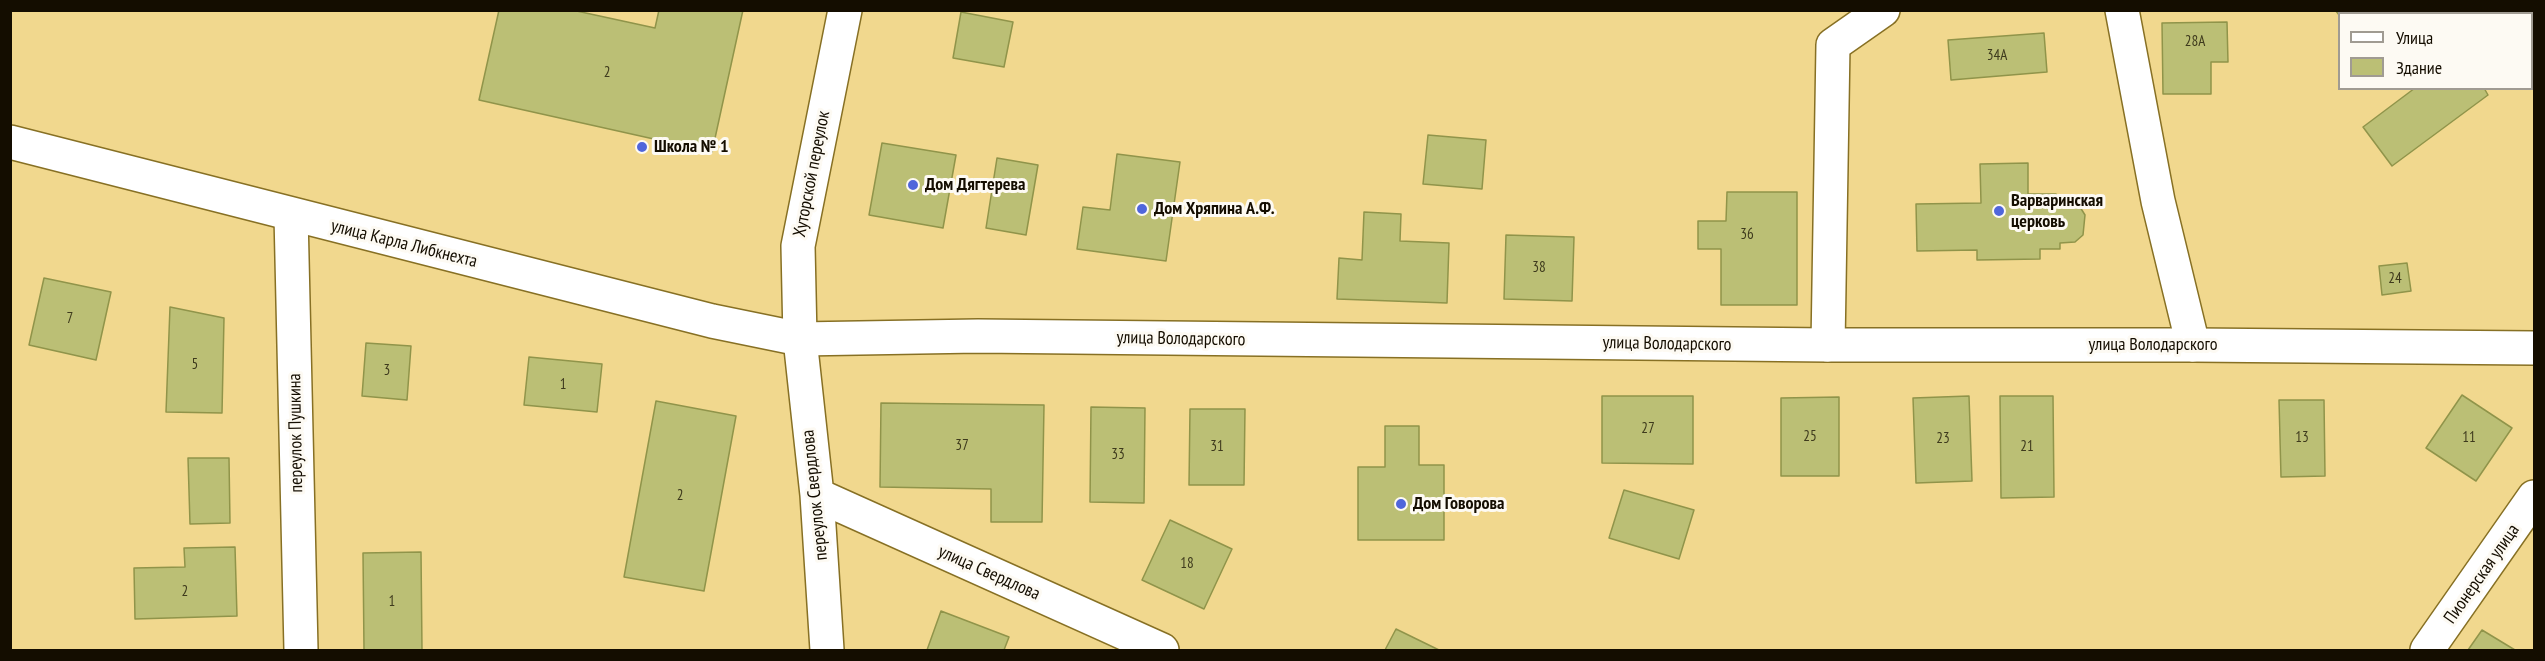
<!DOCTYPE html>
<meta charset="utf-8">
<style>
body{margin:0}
#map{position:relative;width:2545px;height:661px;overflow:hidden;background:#f1d88e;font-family:"PT Sans Narrow",sans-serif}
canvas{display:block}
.frame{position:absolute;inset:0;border:12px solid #140d00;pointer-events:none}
.legend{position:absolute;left:2338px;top:12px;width:195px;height:78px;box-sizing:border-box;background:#fdfaf3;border:2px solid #a09b92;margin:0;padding:8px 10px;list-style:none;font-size:18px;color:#140d00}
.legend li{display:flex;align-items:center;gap:12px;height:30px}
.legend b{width:30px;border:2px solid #a09b92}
</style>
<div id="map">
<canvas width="2545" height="661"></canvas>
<div class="frame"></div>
<ul class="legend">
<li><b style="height:8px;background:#fff"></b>Улица</li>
<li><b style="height:16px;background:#bbbf75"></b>Здание</li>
</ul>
</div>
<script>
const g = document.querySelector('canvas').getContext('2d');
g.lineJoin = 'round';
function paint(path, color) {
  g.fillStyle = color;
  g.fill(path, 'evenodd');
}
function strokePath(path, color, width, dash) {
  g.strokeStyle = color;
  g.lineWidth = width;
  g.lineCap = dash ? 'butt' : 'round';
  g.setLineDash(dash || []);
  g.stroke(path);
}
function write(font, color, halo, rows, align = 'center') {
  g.font = font + ' "PT Sans Narrow",sans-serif';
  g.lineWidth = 6;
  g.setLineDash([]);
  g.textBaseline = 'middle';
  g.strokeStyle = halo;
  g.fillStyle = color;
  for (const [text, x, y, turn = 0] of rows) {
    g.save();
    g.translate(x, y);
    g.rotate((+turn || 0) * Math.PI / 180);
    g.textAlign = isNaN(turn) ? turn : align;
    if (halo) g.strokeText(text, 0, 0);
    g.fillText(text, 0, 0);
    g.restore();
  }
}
const building = new Path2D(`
 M499 10H572L655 28 659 10H743L712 152 479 100Z
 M2335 10H2393L2389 14H2340V16Z
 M961 12 1013 22 1004 67 953 58Z
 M2227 22 2228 62H2211V94H2163L2162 23Z
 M2044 33 2047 72 1951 80 1948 40Z
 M2415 88H2484L2488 95 2392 166 2363 127Z
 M1428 135 1486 140 1482 189 1423 184Z
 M882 143 956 155 943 228 869 215Z
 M1117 154 1180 162 1166 261 1077 249 1083 207 1110 210Z
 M997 158 1038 165 1026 235 986 228Z
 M2028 163V194H2056V203H2071L2080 207 2085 215 2083 235 2075 242 2060 243V249H2040V259L1977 260V250L1917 251 1916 204 1981 203 1980 164Z
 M1727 192H1797V305H1721V249H1698V221H1726Z
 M1364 212 1401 214 1400 241 1449 243 1447 303 1337 299 1339 258 1362 260Z
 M1506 235 1574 237 1572 301 1504 299Z
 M2407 263 2411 291 2382 295 2379 266Z
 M44 278 111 292 96 360 29 345Z
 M170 307 224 318 222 413 166 412Z
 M366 343 411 346 407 400 362 396Z
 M529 357 602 364 597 412 524 405Z
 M2462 395 2512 428 2476 481 2426 448Z
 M1602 396H1693V464L1602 463Z
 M1969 396 1972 481 1916 483 1913 398Z
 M2000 396H2053L2054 497 2001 498Z
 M1839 397V476H1781V398Z
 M2279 400H2324L2325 476 2281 477Z
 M656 401 736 416 704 591 624 577Z
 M881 403 1044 405 1042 522H991V489L880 487Z
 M1091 407 1145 408 1144 503 1090 502Z
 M1190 409H1245L1244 485H1189Z
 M1385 426H1419V465H1444V540H1358V467H1385Z
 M188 458H229L230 523 190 524Z
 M1624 490 1694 510 1679 559 1609 538Z
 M1170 520 1232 549 1204 609 1142 580Z
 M235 547 237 616 135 619 134 568 185 567 184 548Z
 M421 552 422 650H364L363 553Z
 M941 611 1009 637 1004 650H927Z
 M1396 629 1439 650H1385Z
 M2482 630 2515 650H2468Z`);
paint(building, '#bbbf75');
strokePath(building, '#90944a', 1.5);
const minor = new Path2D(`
 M2122 10 2158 201 2193 345
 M2532 24 2534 27
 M291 215 301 650
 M1828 345 1833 45 1883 10
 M817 495 1162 650
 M827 650 817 495 800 339 798 246 845 10
 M2427 650 2534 497`);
const major = new Path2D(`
 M10 142 712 321 800 339 978 336 1828 345H2193L2534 348`);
strokePath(minor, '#877024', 36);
strokePath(major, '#877024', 36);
strokePath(minor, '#fff', 33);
strokePath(major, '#fff', 33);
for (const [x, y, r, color] of [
 [642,147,6,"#5066db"],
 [913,185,6,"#5066db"],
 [1142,209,6,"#5066db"],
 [1999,211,6,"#5066db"],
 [1401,504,6,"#5066db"]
]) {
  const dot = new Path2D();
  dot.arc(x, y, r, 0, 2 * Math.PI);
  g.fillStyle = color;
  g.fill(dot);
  strokePath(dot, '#fdfaf3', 2);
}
write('15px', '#3e3a1d', null, [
 ["28А",2195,42],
 ["34А",1997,56],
 ["2",607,73],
 ["36",1747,235],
 ["38",1539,268],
 ["24",2395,279],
 ["7",70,319],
 ["5",195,365],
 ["3",387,371],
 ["1",563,385],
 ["27",1648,429],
 ["25",1810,437],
 ["13",2302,438],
 ["11",2469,438],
 ["23",1943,439],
 ["37",962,446],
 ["31",1217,447],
 ["21",2027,447],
 ["33",1118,455],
 ["2",680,496],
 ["18",1187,564],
 ["2",185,592],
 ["1",392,602]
]);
write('bold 18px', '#140d00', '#fdfaf3', [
 ["Школа № 1",654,147],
 ["Дом Дягтерева",925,185],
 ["Варваринская",2011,201],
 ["церковь",2011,222],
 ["Дом Хряпина А.Ф.",1154,209],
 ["Дом Говорова",1413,504]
], 'left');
write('18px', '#140d00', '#fdfaf3', [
 ["Хуторской переулок",812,174,-79],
 ["улица Карла Либкнехта",404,244,14],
 ["улица Володарского",1181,339,1],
 ["улица Володарского",1667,344,1],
 ["улица Володарского",2153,345],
 ["переулок Пушкина",296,433,-91],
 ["переулок Свердлова",815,495,-96],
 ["улица Свердлова",989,573,24],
 ["Пионерская улица",2482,574,-55]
]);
</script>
